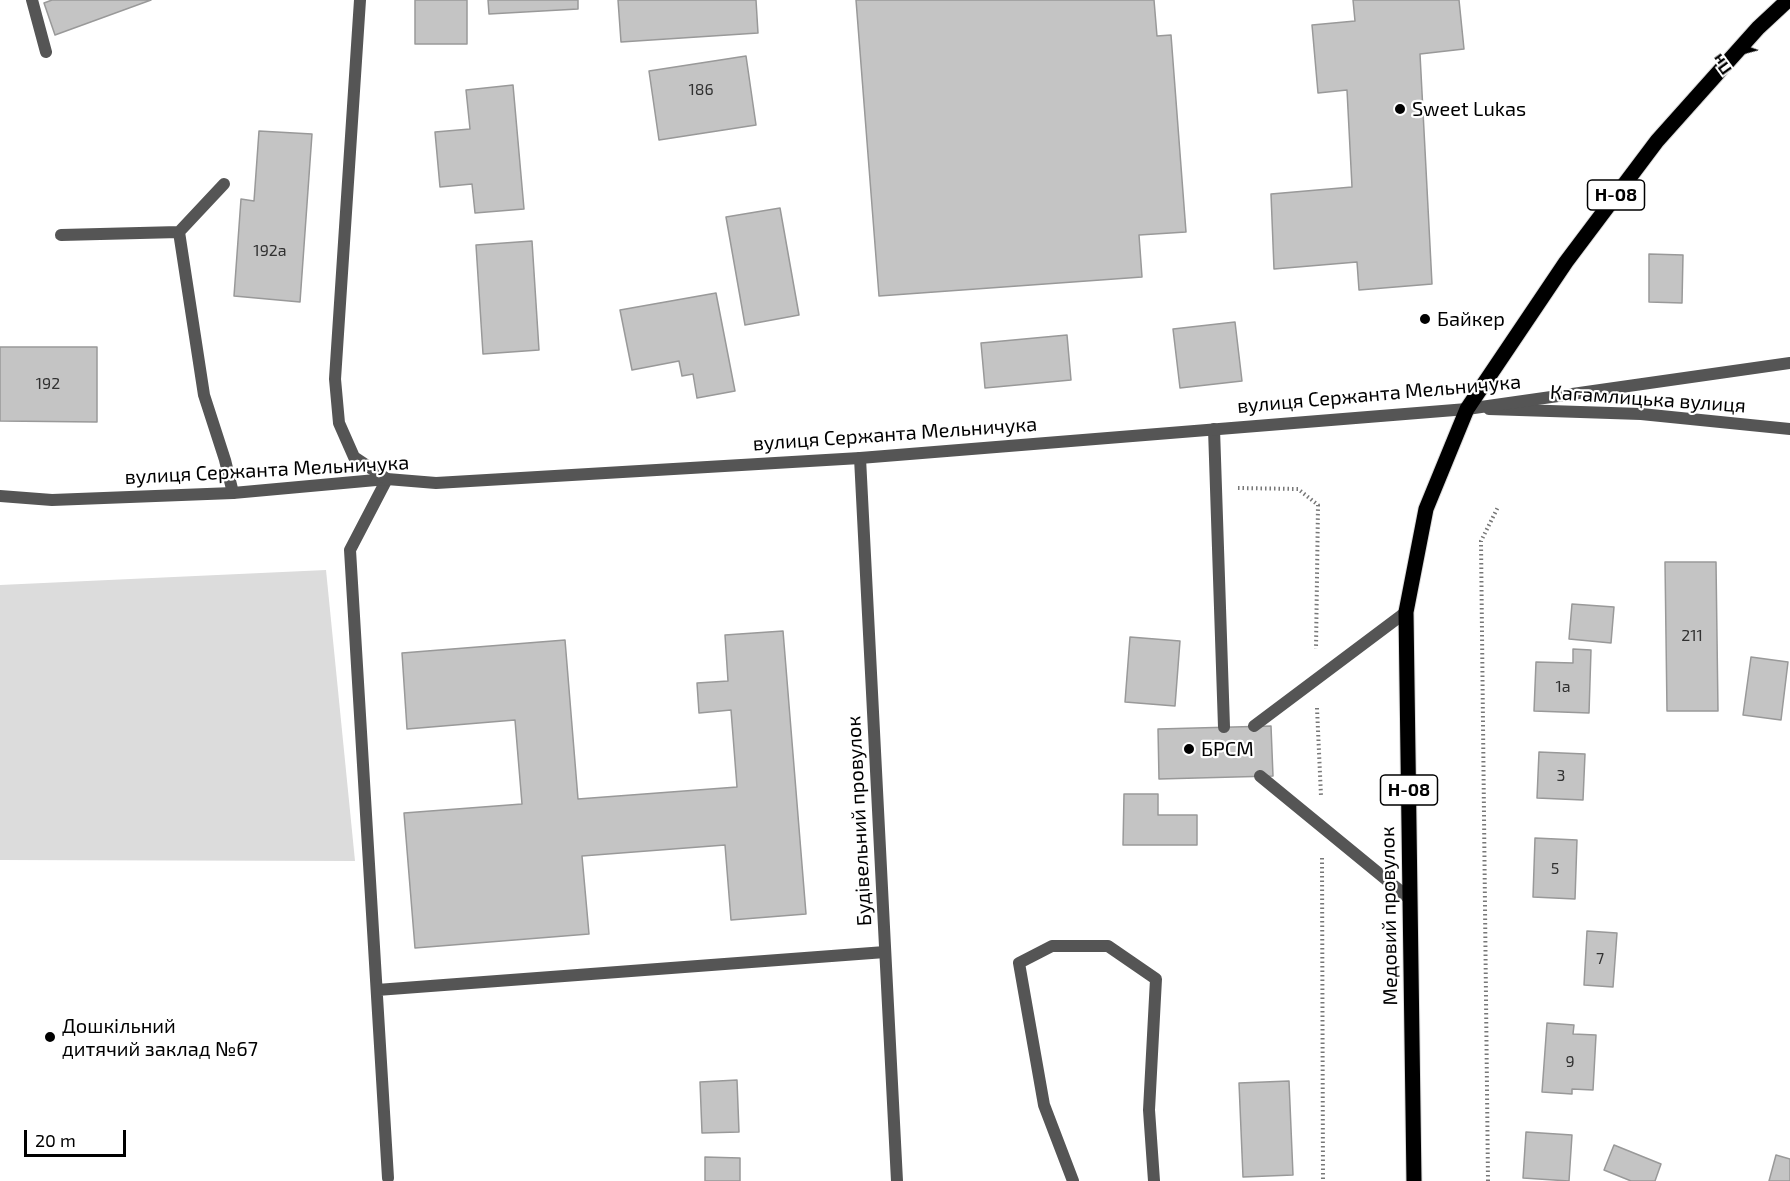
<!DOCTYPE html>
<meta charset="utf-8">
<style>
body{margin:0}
#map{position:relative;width:1790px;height:1181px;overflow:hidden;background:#fff;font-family:"Exo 2",sans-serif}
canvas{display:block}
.north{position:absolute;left:1706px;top:24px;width:60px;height:60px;-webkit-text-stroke:4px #fff;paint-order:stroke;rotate:234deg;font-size:16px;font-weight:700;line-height:24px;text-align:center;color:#000}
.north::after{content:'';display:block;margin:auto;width:21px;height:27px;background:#000;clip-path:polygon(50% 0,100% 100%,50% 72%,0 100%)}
.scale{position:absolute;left:24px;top:1130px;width:102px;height:27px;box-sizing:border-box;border:3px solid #000;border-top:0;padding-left:8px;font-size:18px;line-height:21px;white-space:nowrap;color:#000;-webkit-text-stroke:4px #fff;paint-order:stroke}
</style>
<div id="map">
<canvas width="1790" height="1181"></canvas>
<div class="north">Пн</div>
<div class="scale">20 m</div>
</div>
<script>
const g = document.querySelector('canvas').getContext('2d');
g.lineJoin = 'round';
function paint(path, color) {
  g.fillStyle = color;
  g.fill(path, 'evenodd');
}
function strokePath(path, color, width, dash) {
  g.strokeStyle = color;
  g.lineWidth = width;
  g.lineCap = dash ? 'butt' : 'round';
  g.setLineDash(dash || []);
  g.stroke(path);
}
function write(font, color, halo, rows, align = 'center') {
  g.font = font + ' "Exo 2",sans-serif';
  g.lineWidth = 4.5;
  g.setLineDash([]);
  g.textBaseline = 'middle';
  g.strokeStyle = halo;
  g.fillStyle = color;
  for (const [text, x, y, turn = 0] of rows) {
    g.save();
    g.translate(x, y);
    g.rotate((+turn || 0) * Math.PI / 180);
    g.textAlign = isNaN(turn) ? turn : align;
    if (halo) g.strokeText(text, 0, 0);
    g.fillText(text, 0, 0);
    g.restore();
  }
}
paint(new Path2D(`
 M326 570 355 861 0 860V585Z`), '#dcdcdc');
const building = new Path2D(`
 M52 0H151L55 35 44 3Z
 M415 0H467V44H415Z
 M488 0H578V9L489 14Z
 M618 0H756L758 33 621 42Z
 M856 0H1154L1157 36 1171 35 1186 232 1139 235 1142 277 879 296Z
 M1353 0H1459L1464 49 1420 54 1432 284 1359 290 1357 262 1274 269 1271 194 1352 187 1347 90 1318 93 1312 25 1355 21Z
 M746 56 756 125 659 140 649 71Z
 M513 85 524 209 475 213 472 184 440 187 435 132 470 129 466 90Z
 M259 131 312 134 300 302 234 296 241 199 254 201Z
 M780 208 799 315 745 325 726 217Z
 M532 241 539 350 483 354 476 245Z
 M1649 254 1683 255 1682 303 1649 302Z
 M716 293 735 391 697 398 693 374 682 376 679 361 632 370 620 310Z
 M1235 322 1242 381 1180 388 1173 329Z
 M1067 335 1071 380 985 388 981 343Z
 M0 347H97V422L0 421Z
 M1665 562H1716L1718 711H1667Z
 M1572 604 1614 607 1611 643 1569 639Z
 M783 631 806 914 731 920 725 845 582 856 589 934 415 948 404 813 522 804 515 720 407 729 402 653 565 640 578 799 737 787 731 710 699 713 697 683 728 681 725 635Z
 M1130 637 1180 641 1175 706 1125 702Z
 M1573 649 1591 650 1589 713 1534 711 1536 662 1573 663Z
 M1751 657 1788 662 1781 720 1743 715Z
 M1271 726 1273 776 1159 779 1158 729Z
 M1539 752 1585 754 1583 800 1537 798Z
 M1124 794H1158V815H1197V845H1123Z
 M1535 838 1577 840 1575 899 1533 897Z
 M1587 931 1617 933 1613 987 1584 985Z
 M1547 1023 1574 1025 1573 1034 1596 1035 1593 1090 1572 1089V1094L1542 1092Z
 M737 1080 739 1132 702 1133 700 1082Z
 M1289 1081 1293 1175 1243 1177 1239 1083Z
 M1526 1132 1572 1135 1569 1181 1523 1178Z
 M1614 1145 1661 1164 1655 1181H1631L1604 1170Z
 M1776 1155 1790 1159V1181H1769Z
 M705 1157 740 1158V1181H705Z`);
paint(building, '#c4c4c4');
strokePath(building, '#999', 1.5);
const primary = new Path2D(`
 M1414 1181 1406 612 1426 509 1467 409 1566 262 1657 141 1758 28 1788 0`);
strokePath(primary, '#dbdbdb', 17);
strokePath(new Path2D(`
 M1238 488 1298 489 1318 505 1316 649
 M1317 708 1321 796
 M1322 858 1323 1181
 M1488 1181 1481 541 1498 507`), '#777', 4, [1.5, 3]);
strokePath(new Path2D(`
 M32 0 46 52
 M224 184 179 232 204 395 225 460 233 493
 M61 235 179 232
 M1214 429 1224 727
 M387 479 350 550 388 1178
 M1254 726 1406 612
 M1260 776 1410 899
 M377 990 885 952
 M1073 1181 1044 1105 1019 963 1052 946H1108L1156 979 1149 1110 1154 1181`), '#555', 12);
strokePath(new Path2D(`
 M1489 409 1641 414 1790 429
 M860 458 897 1181
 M0 496 52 500 233 493 387 479`), '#555', 12);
strokePath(new Path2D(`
 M360 0 335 379 339 423 354 457 387 479 436 483 860 458 1467 409 1790 363`), '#555', 12);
strokePath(primary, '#000', 15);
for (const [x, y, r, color] of [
 [1400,109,6,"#000"],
 [1425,319,6,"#000"],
 [1189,749,6,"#000"],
 [50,1037,6,"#000"]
]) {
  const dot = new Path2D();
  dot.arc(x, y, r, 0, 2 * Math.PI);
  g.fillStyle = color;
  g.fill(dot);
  strokePath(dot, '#fff', 2);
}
write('16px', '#313131', null, [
 ["186",701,90],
 ["192а",270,251],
 ["192",48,384],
 ["211",1692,636],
 ["1а",1563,687],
 ["3",1561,776],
 ["5",1555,869],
 ["7",1600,959],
 ["9",1570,1062]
]);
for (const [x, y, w] of [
 [1616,195,57],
 [1409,790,57]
]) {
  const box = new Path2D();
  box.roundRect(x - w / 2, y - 15, w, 30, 4.5);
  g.fillStyle = '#fff';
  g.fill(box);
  strokePath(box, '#000', 1.5);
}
write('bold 18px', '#000', null, [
 ["Н-08",1616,195],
 ["Н-08",1409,790]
]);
write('20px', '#000', '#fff', [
 ["Sweet Lukas",1412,109],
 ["Байкер",1437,319],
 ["БРСМ",1201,749],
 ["Дошкільний",62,1026],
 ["дитячий заклад №67",62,1049]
], 'left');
write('20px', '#000', '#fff', [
 ["вулиця Сержанта Мельничука",1379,394,-5],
 ["Кагамлицька вулиця",1648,399,4],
 ["вулиця Сержанта Мельничука",895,434,-4],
 ["вулиця Сержанта Мельничука",267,470,-3],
 ["Будівельний провулок",859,821,-93],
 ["Медовий провулок",1389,916,-91]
]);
</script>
